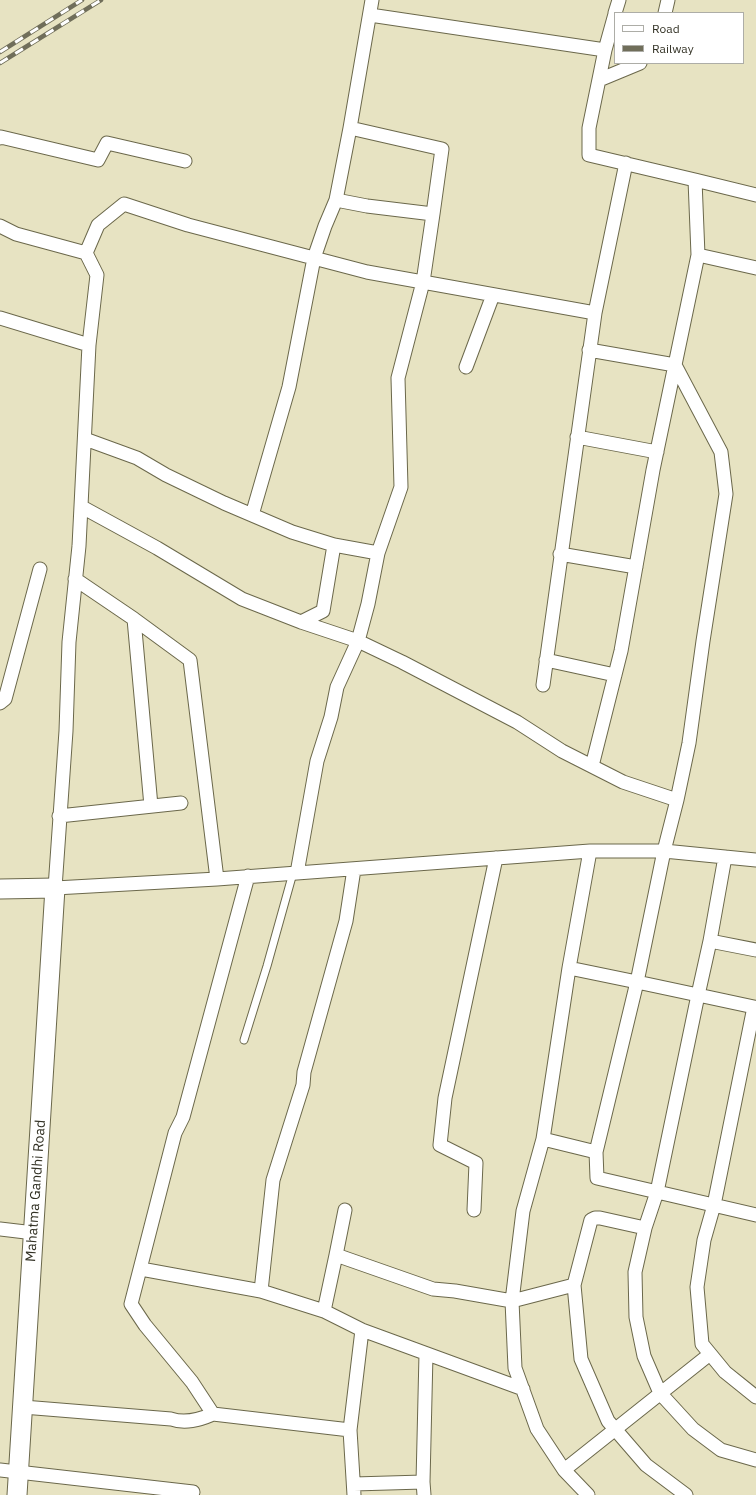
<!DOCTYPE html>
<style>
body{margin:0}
#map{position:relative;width:756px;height:1495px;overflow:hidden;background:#e7e3c2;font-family:"IBM Plex Sans",sans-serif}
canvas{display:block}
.legend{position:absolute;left:614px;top:12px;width:130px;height:52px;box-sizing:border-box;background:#fff;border:1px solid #adada7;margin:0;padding:5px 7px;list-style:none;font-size:12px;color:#323124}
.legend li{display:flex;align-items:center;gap:8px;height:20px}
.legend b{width:20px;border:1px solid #adada7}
</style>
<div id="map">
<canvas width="756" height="1495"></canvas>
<ul class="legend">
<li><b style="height:5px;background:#fff"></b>Road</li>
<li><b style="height:5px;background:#706e5a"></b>Railway</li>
</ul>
</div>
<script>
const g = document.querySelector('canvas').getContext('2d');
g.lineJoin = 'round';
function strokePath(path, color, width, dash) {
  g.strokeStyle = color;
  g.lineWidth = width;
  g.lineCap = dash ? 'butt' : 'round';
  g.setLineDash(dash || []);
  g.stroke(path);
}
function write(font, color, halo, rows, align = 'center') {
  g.font = font + ' "IBM Plex Sans",sans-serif';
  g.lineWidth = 3;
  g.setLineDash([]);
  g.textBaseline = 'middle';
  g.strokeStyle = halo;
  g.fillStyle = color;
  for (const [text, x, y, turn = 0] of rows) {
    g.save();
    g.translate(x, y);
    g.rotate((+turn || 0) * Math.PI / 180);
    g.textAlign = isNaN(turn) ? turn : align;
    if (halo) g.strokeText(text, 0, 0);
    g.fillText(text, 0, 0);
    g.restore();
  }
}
const lane = new Path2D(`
 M244 1040 267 966 293 873`);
const street = new Path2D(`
 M372 0 350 128 336 200 367 206 433 214 423 282 398 378 401 487 378 553
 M615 13 619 0
 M665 13 668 0
 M615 14 605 50 589 128V155L695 180 698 255
 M370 15 605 50
 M599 80 640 63
 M350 128 442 149 433 214
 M0 138 1 137 98 160 107 143 185 161
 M695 180 756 195
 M0 226 16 234 86 253 97 275 89 345 79 546 69 642 66 731 55 888 217 879 590 851H664L756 860
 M86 253 98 225 124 204 188 225 367 272 595 313 626 163
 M0 318 89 345
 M589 350 675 365 721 452 726 494 703 641 689 743 677 800
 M466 367 493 295
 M577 437 657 452
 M85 439 137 458 166 475 224 503 292 532 334 545
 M82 507 157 548 242 599 301 622 323 611 334 545 378 553 368 604 358 641 402 662 517 722 562 751 623 782 677 800 664 851 637 982 569 968
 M252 515 289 387 314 258 325 226 336 200
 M560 554 636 567
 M75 579 134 619 151 806
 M134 619 190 660 217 879
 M546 660 615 675
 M543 685 595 313
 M0 703 5 699 40 569
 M592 766 621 651 653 470 698 255 756 268
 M59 816 181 803
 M590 851 569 968 543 1139 596 1152 597 1178 756 1215
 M297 873 317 761 331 717 337 687 358 641 301 622
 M710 941 725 857
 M543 1139 523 1211 512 1301 515 1368 537 1429 564 1470 588 1495
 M596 1152 637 982 698 995 710 941 756 950
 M474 1210 476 1163 440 1145 445 1098 496 858
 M645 1228 600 1218H595L591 1220 574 1285 581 1359 608 1421 646 1465 686 1495
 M0 1229 34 1233
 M336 1255 345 1210
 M141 1269 261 1291 324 1311 336 1255 433 1289 455 1291 512 1301 574 1285
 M261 1291 273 1180 303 1085 304 1072 346 921 354 869
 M324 1311 362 1330 523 1389
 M756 1397 725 1372 702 1344 697 1287 704 1240 714 1205 754 1007 698 995 657 1192 645 1228 635 1272 636 1317 644 1356 660 1393 693 1429 721 1450 756 1460
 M23 1407 171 1419C185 1424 199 1420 213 1414L350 1430
 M213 1414 192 1382 145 1325 131 1304 175 1133 183 1117 248 876
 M0 1470 193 1492
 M564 1470 710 1354
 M354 1484 423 1482
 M354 1495 350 1430 362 1330
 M424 1495 423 1482 426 1354`);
const secondary = new Path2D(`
 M0 889 55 888 17 1495`);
strokePath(lane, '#6b684b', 9);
strokePath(street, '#6b684b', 15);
strokePath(secondary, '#6b684b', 21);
strokePath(lane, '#fff', 7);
strokePath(street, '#fff', 13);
strokePath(secondary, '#fff', 19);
const rail = new Path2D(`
 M0 52 82 0
 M0 63 101 0`);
strokePath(rail, '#706e5a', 4.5);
strokePath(rail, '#fff', 3, [9]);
write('14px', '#323124', '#fff', [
 ["Mahatma Gandhi Road",36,1191,-86]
]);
</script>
